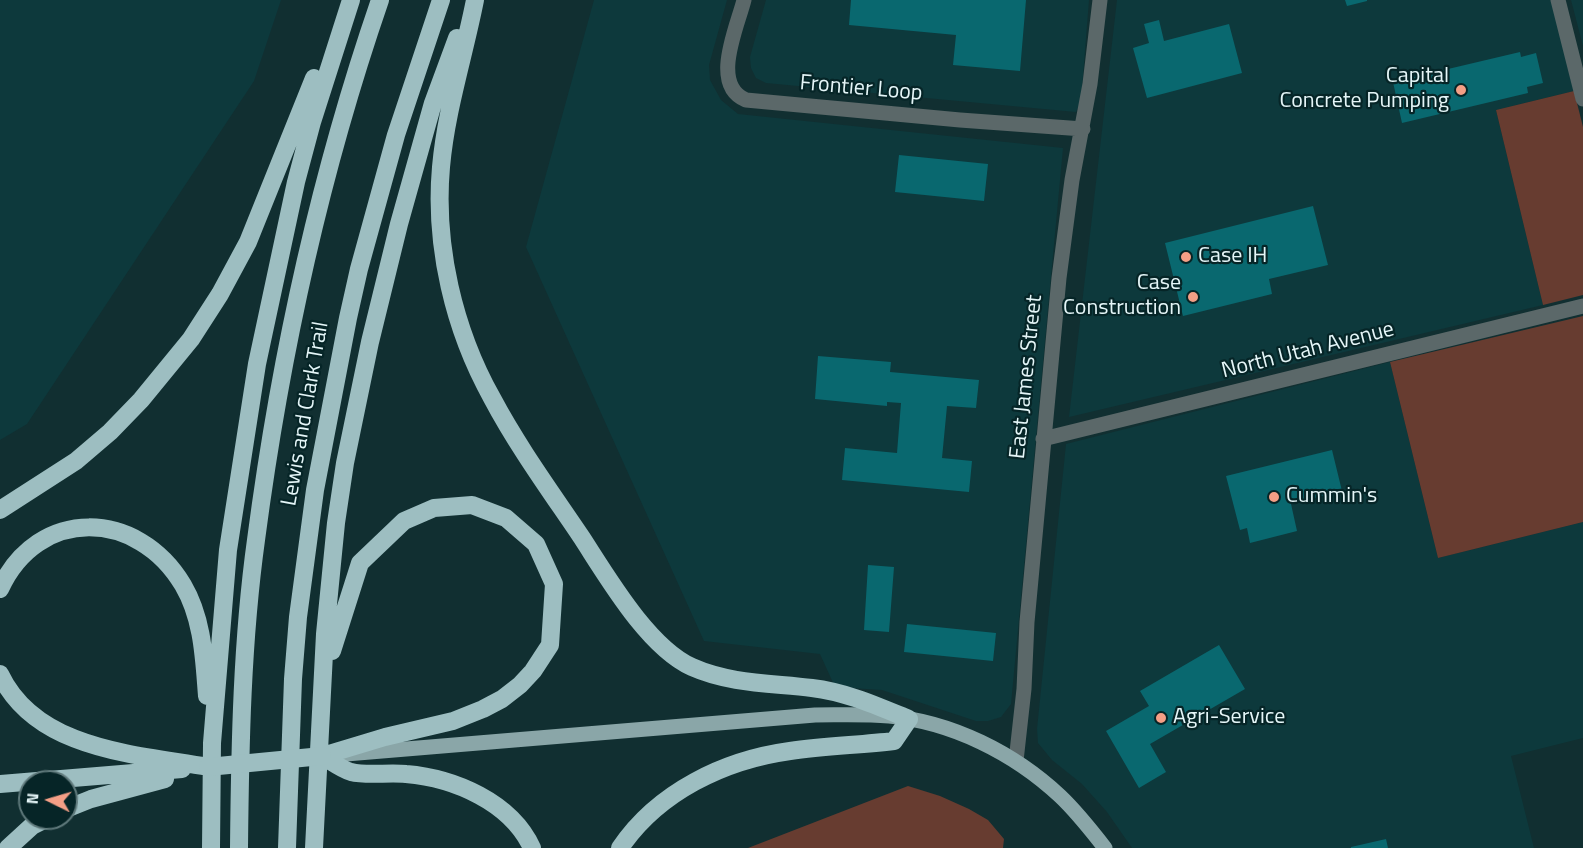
<!DOCTYPE html>
<style>
body{margin:0}
#map{position:relative;width:1583px;height:848px;overflow:hidden;background:#112f31;font-family:"Titillium Web",sans-serif}
canvas{display:block}
.north{position:absolute;left:18px;top:770px;width:60px;height:60px;box-sizing:border-box;background:#062527;border:2px solid #5f797b;border-radius:50%;rotate:275deg;font-size:16px;font-weight:700;line-height:24px;text-align:center;color:#e5f6f8}
.north::after{content:'';display:block;margin:auto;width:21px;height:27px;background:#f49f86;clip-path:polygon(50% 0,100% 100%,50% 72%,0 100%)}
</style>
<div id="map">
<canvas width="1583" height="848"></canvas>
<div class="north">N</div>
</div>
<script>
const g = document.querySelector('canvas').getContext('2d');
g.lineJoin = 'round';
function paint(path, color) {
  g.fillStyle = color;
  g.fill(path, 'evenodd');
}
function strokePath(path, color, width, dash) {
  g.strokeStyle = color;
  g.lineWidth = width;
  g.lineCap = dash ? 'butt' : 'round';
  g.setLineDash(dash || []);
  g.stroke(path);
}
function write(font, color, halo, rows, align = 'center') {
  g.font = font + ' "Titillium Web",sans-serif';
  g.lineWidth = 4.5;
  g.setLineDash([]);
  g.textBaseline = 'middle';
  g.strokeStyle = halo;
  g.fillStyle = color;
  for (const [text, x, y, turn = 0] of rows) {
    g.save();
    g.translate(x, y);
    g.rotate((+turn || 0) * Math.PI / 180);
    g.textAlign = isNaN(turn) ? turn : align;
    if (halo) g.strokeText(text, 0, 0);
    g.fillText(text, 0, 0);
    g.restore();
  }
}
paint(new Path2D(`
 M0 0H281L254 81 27 424 0 440Z
 M594 0H727L709 65 710 80 721 100 738 114 1063 148 1011 704 1001 717 988 721H976L882 690 835 687 820 654 704 641 526 247Z
 M766 0H1089L1081 101 1076 112 766 83 756 78 751 68 750 57Z
 M1117 0H1552L1574 91 1496 110 1543 305 1069 417Z
 M1571 0H1583V46Z
 M1390 362 1438 558 1583 522V738L1511 756 1534 848H1132L1107 812 1082 784 1052 760 1038 743 1037 729 1066 444Z`), '#0d393c');
paint(new Path2D(`
 M1574 91 1583 127V295L1543 305 1496 110Z
 M1583 316V522L1438 558 1390 362Z
 M908 786 940 796 969 809 988 820 1004 839 1003 848H748Z`), '#673c30');
paint(new Path2D(`
 M851 0H1026L1020 71 953 65 956 35 849 25Z
 M1345 0H1367V1L1347 6Z
 M1159 20 1164 41 1229 24 1242 73 1147 98 1133 48 1149 43 1144 24Z
 M1520 52 1521 57 1536 53 1543 83 1527 87 1528 93 1402 123 1393 82Z
 M899 155 988 164 984 201 895 192Z
 M1313 206 1328 265 1269 279 1272 294 1183 316 1165 243Z
 M818 356 891 362 890 372 979 380 976 408 947 406 942 458 972 461 969 492 842 480 845 448 897 453 901 403 887 402V406L815 399Z
 M1332 450 1342 491 1291 504 1297 531 1250 543 1247 528 1240 530 1226 476Z
 M868 565 894 567 889 632 864 630Z
 M907 624 996 633 993 661 904 652Z
 M1219 645 1245 689 1150 744 1166 772 1139 788 1106 731 1149 706 1140 691Z
 M1386 839 1388 848H1351V847Z`), '#09686f');
strokePath(new Path2D(`
 M744 0C737 28 710 85 746 100L960 120 1083 129
 M1558 0 1583 99
 M1043 439 1583 306
 M1016 761 1024 689 1027 622 1059 278 1072 180 1090 84 1100 0`), '#5b6869', 15);
strokePath(new Path2D(`
 M346 754 815 715C840 715 864 714 889 716 952 722 1014 753 1060 796 1077 812 1091 830 1105 848`), '#8aa6a8', 15);
strokePath(new Path2D(`
 M475 0C464 56 446 110 441 167 434 246 454 330 492 398 518 447 551 492 582 538 608 578 648 647 692 667 730 684 772 683 812 688 846 692 877 706 909 719L894 741C860 745 824 746 790 751 724 760 658 792 620 848
 M0 510 76 461 110 432 141 400 191 339 220 294 248 242 314 78
 M0 589C38 506 138 509 183 585 203 619 204 658 207 696
 M0 674C36 750 135 754 208 767
 M322 756 385 737 453 721 483 709 502 699 520 685 533 671 550 645 554 584 536 544 506 518 472 505 434 508 404 521 360 563 332 651
 M322 756C331 761 341 769 351 772 367 776 389 772 406 774 454 778 511 802 532 848
 M0 784 182 769
 M66 809 91 799 165 779
 M8 848 32 826 48 818
 M211 848 212 743 228 550 257 364 296 182 312 122 351 0
 M239 848C240 745 242 641 256 540 280 357 320 174 380 0
 M287 848 293 679 298 617 315 490 348 318 359 269 396 135 441 0
 M314 848 325 634 336 523 345 463 370 342 399 224 433 103 457 38`), '#9dbec1', 18);
strokePath(new Path2D(`
 M208 767 322 756`), '#9dbec1', 18);
for (const [x, y, r, color] of [
 [1461,90,6,"#f49f86"],
 [1186,257,6,"#f49f86"],
 [1193,297,6,"#f49f86"],
 [1274,497,6,"#f49f86"],
 [1161,718,6,"#f49f86"]
]) {
  const dot = new Path2D();
  dot.arc(x, y, r, 0, 2 * Math.PI);
  g.fillStyle = color;
  g.fill(dot);
  strokePath(dot, '#062527', 2);
}
write('22px', '#e5f6f8', '#062527', [
 ["Capital",1449,77,"right"],
 ["Concrete Pumping",1449,102,"right"],
 ["Case IH",1198,257],
 ["Case",1181,284,"right"],
 ["Construction",1181,309,"right"],
 ["Cummin's",1286,497],
 ["Agri-Service",1173,718]
], 'left');
write('22px', '#e5f6f8', '#062527', [
 ["Frontier Loop",861,89,5],
 ["North Utah Avenue",1308,351,-14],
 ["East James Street",1027,377,-84],
 ["Lewis and Clark Trail",306,414,-80]
]);
</script>
